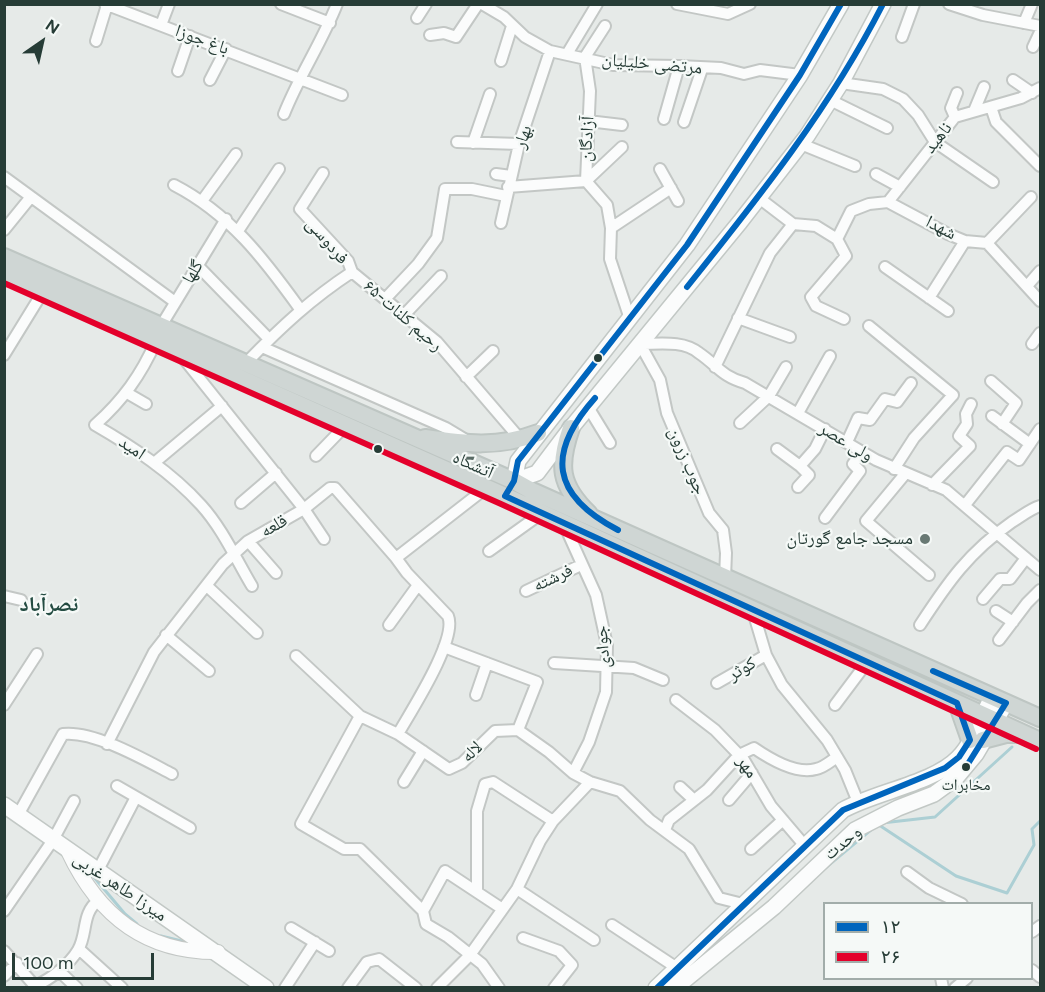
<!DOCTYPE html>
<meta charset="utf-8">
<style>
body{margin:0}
#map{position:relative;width:1045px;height:992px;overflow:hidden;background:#e6eae8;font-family:Figtree,sans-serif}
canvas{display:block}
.frame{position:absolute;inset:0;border:6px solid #263c36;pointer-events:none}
.legend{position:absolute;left:823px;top:902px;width:210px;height:78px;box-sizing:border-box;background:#f5f9f7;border:2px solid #a2adaa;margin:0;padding:8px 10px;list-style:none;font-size:18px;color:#263c36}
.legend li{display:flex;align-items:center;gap:12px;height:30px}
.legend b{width:30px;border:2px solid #a2adaa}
.north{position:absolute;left:12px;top:12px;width:60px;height:60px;-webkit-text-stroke:4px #f5f9f7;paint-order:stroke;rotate:34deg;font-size:16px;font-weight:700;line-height:24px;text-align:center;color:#263c36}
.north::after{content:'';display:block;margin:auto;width:21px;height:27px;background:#263c36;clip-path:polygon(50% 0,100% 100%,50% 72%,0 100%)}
.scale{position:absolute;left:12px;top:953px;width:142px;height:27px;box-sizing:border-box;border:3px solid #263c36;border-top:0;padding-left:8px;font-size:18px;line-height:21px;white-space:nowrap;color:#263c36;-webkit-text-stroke:4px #f5f9f7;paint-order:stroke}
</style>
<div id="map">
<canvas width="1045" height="992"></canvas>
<div class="frame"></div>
<ul class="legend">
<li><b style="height:8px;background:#0065bd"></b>۱۲</li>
<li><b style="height:8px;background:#e4002b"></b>۲۶</li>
</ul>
<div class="north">N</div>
<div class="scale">100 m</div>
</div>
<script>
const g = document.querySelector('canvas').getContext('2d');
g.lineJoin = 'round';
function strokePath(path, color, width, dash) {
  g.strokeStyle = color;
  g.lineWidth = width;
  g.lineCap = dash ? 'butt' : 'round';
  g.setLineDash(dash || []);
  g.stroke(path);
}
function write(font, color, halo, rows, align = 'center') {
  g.font = font + ' Figtree,"Noto Naskh Arabic",sans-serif';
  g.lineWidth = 4.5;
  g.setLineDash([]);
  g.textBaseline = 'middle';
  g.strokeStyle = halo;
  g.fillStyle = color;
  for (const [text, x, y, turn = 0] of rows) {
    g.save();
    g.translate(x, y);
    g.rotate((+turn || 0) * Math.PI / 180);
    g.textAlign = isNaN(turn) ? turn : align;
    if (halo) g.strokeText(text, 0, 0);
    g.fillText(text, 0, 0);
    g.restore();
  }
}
strokePath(new Path2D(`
 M882 823 935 817 1012 747
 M879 825 956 876 1007 893 1034 845 1032 829 1040 821
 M824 869 872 829
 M93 876 125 914 137 924
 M161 936 190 943`), '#accfd4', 3);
const minor = new Path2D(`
 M105 4 342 95
 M281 4 330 23
 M482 4 504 17 525 37 550 51 613 65 679 66 721 68 744 74 760 70 800 75
 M677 4 728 14 750 4
 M949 4 983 15 1040 26
 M417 18 426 4
 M1024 23 1032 4
 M161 25 169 4
 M605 26 585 57 590 91 586 181 607 205 611 228 610 259 630 319
 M430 35 444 33 456 37 478 4
 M902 37 914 4
 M96 41 107 5
 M1033 47 1040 32
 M567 54 597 4
 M501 61 512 26
 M178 71 190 36
 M210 80 226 49
 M1013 80 1032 93
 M841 83 883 89 903 99 918 115 935 142 993 182
 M830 100 887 128
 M991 107 996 122 1040 166
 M974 111 984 87
 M284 114C299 76 322 42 337 4
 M955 117 951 108 957 93
 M664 119 679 66
 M588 121 622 125
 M684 122 702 69
 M457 142 519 144
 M473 143 490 94
 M801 144 855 166
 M660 169 678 201
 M323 173 300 209 348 261 352 272
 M496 174 511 176
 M876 174 900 187
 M4 177 175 302
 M174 185C230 214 264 259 300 309
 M508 187 586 181 622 147
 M759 198 793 224 816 226 837 239 846 256 811 297 816 306 844 319
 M202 201 236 154
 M888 202 955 117 1021 98 1040 88
 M501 223 519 144 550 51
 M611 228 671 188
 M4 230 30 198
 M238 231 279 169
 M837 239 851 211 869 204 888 202 948 234 965 241 987 243 1040 301
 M987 243 1031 197
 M197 265 269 339
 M885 267 948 311
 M1027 286 1040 271
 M929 298 965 241
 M385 299 418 264 437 238 445 189H472L506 196
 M405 314 441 276
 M738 318 790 337
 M161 326 226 219
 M869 326 953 395 914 438 894 469
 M156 341C141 375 123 400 95 425 133 447 171 472 201 505 222 528 236 559 252 586
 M1032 344 1040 333
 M262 347 446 428 466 440
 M180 354 304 509 324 539
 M4 355 44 290
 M247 362C281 327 311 299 352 272L437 342 521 440
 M715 367 770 253 793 224
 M466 377 493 351
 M991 381 1016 403 1002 424
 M127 393 146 404
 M588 407 610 443
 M798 413 830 356
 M992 416 1030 444
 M740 423 769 396 786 367
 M847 442 858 418 870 420 885 399 897 402 911 383
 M777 449 800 466
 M316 456 346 425
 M154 463 222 406
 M905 474 866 521 929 575
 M932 485 970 446 959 436 967 424 966 414 971 404
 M798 487 809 475 800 466 815 449 825 429
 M241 503 276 473
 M965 505 1007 452 1019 460 1040 429
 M825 518 860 471 853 464 862 452
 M563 522 596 595 607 645 606 692 589 742 573 773
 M248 541 276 573
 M489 551 542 513
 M396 558 407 573 448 616C458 639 411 711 398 734L360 716 301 824 344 849H360L423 911
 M725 578 726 553 723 530 709 513 667 413 660 380 640 344C659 344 683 340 699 353 718 366 721 376 745 383L876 460 946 490 1040 570
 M207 586 257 633
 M526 591 581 565
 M4 596 21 600
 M983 599 1000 579H1010L1026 558
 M752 608 766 655 782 685 827 740 845 770 858 802
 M996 611 1013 622
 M389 625 418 585
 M920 625C948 582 969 552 1012 522 1022 516 1030 509 1040 506
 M166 635 209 671
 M999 640 1027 603 1040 590
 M444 647 537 682 518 730 549 752 573 773 590 782 620 791 650 820 689 849 719 898 743 904
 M296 656 360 716
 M554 663 634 668 663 680
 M717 683 766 655
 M476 695 487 663
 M676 700 715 730 744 760 771 806 805 846
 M4 705 37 654
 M835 705 868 661
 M398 734 449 769 462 763 495 731 518 730
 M107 744 154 652 223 564 248 541 304 509 330 488H335L396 558 486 488
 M404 782 423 751
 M117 786 190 828
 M680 787 694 800
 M729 800 752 773
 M18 815 63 734C93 730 145 760 172 774
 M665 830 669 820 707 790 739 755 754 748C770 759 796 775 816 769 823 768 831 761 837 757
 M751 849 783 820
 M97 872 136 797
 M907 872 929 888 962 904
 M517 889 594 940
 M477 891V811L485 784 493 782 553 821
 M4 911 53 840 74 801
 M612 925 677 968
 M291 928 329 951
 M1032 932 1040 926
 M523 938 559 951 572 965 554 988
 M79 949 122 988
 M4 951 35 986C51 979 69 965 78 950 88 933 81 913 99 900
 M1032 970 1040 977
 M59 971 77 988
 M4 976 17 963
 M941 978 943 988
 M285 988 315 942
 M348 988 367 962 379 959 416 988
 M437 988 470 955 517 889 540 841 553 821 590 782
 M499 988 482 964 448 937 426 924 423 911 445 871 501 908
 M955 988 967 978`);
const tertiary = new Path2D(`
 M68 851C98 915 145 953 218 952`);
const secondary = new Path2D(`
 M514 481 537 473 571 428 740 222 807 136 841 83 883 4
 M514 481 518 461 687 245 800 75 841 4
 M4 805 266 988
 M656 988 843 810C875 792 934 783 958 758 973 743 982 716 992 697
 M675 988 774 907 855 830 898 808 934 794 956 778 976 754 1006 703`);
const primary = new Path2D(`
 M4 257 514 481 532 491 1040 718
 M4 273 505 496 1040 741
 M571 428C558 465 559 485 589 514
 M425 438C466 444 498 448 538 433
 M957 703 970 740
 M983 740 1006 734H1020`);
strokePath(minor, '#c3c7c5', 14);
strokePath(tertiary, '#c3c7c5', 16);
strokePath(secondary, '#c2c8c5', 18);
strokePath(primary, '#bec6c3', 20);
strokePath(minor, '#fbfcfc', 10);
strokePath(tertiary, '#fbfcfc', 14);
strokePath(secondary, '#fbfcfc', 15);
strokePath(primary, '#cfd6d4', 16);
strokePath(new Path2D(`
 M687 287C759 197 830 108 883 4
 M595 398C546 453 551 495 618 530
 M933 671 1006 703 966 767
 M657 988 843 810 945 768 959 757 970 740 957 703 505 496 514 481 518 461 687 245 800 75 841 4`), '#0065bd', 6);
strokePath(new Path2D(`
 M4 283 501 504 1036 749`), '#e4002b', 6);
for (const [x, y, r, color] of [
 [598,358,5,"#263c36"],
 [378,449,5,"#263c36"],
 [925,539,6,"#697974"],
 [966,767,5,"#263c36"]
]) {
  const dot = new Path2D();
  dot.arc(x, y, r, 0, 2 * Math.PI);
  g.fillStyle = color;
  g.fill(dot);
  strokePath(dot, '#f5f9f7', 2);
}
write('16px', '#263c36', '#f5f9f7', [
 ["مخابرات",966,785]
]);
write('18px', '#263c36', '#f5f9f7', [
 ["باغ جوزا",202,40,20],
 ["مرتضی خلیلیان",652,64,5],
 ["بهار",523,137,-71],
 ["ناهید",938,138,-52],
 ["آزادگان",587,139,-87],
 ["شهدا",941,228,27],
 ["فردوسی",327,241,49],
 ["گلها",193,272,-59],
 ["۶۵-رحیم کلنات",403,316,41],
 ["ولی عصر",846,442,31],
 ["امید",132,448,34],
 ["جوب زرون",687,461,67],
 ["آتشگاه",473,465,24],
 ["قلعه",274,526,-30],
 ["فرشته",553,578,-25],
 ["جوادی",603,647,-95],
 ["کوثر",742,669,-30],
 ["لاله",472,752,-43],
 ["مهر",747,767,55],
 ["وحدت",843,843,-39],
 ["میرزا طاهر غربی",120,887,34]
]);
write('18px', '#263c36', '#f5f9f7', [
 ["مسجد جامع گورتان",913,539]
], 'right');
write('bold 21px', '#244c42', '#f5f9f7', [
 ["نصرآباد",49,605]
]);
</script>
